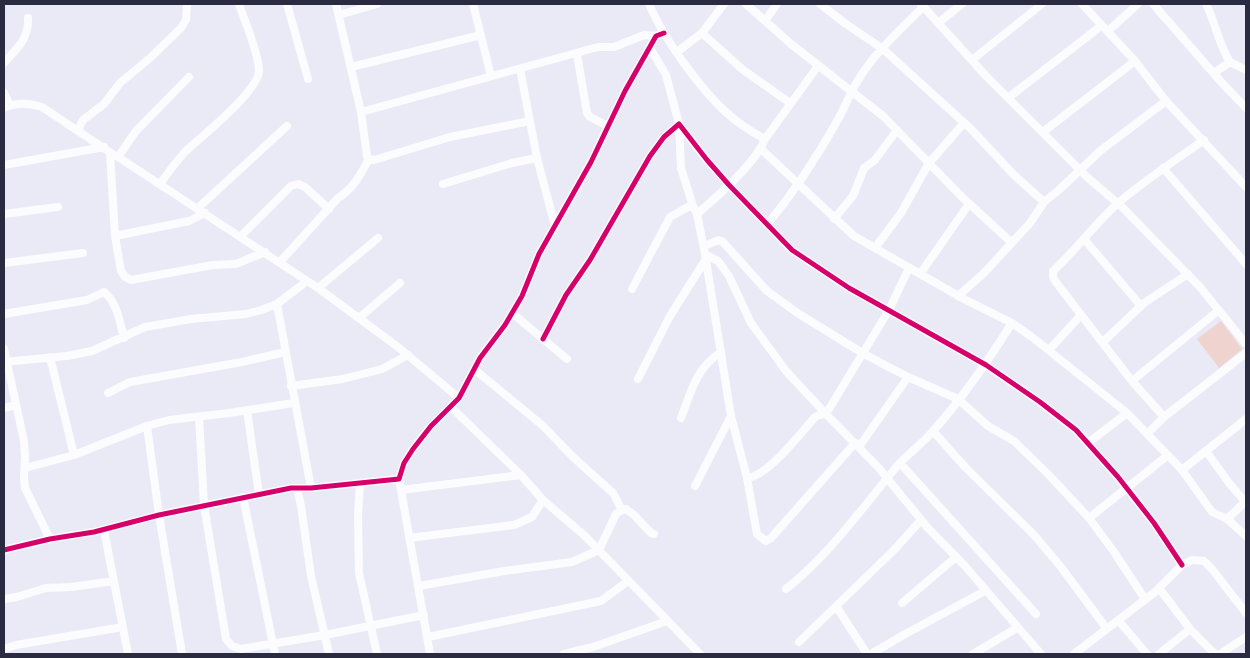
<!DOCTYPE html>
<style>
body{margin:0}
#map{position:relative;width:1250px;height:658px;overflow:hidden;background:#e9eaf6;font-family:"Source Sans 3",sans-serif}
canvas{display:block}
.frame{position:absolute;inset:0;border:5px solid #2a2a40;pointer-events:none}
</style>
<div id="map">
<canvas width="1250" height="658"></canvas>
<div class="frame"></div>
</div>
<script>
const g = document.querySelector('canvas').getContext('2d');
g.lineJoin = 'round';
function paint(path, color) {
  g.fillStyle = color;
  g.fill(path, 'evenodd');
}
function strokePath(path, color, width, dash) {
  g.strokeStyle = color;
  g.lineWidth = width;
  g.lineCap = dash ? 'butt' : 'round';
  g.setLineDash(dash || []);
  g.stroke(path);
}
paint(new Path2D(`
 M1221 321 1242 349 1219 368 1197 339Z`), '#eed3ce');
strokePath(new Path2D(`
 M287 4 308 79
 M336 4 361 112 367 156 369 159 374 160 450 137 530 121
 M473 4 491 76
 M649 4C665 41 708 102 742 125 749 130 757 135 765 139
 M724 4 702 33 742 69 790 103
 M746 4 791 44 883 116 962 197 1011 242
 M820 4 846 24 883 49 971 129 1013 174 1044 202
 M921 4 986 76 1087 177 1122 207 1200 287 1246 344
 M1082 4 1135 61 1166 101 1246 187
 M1153 4 1223 84 1246 108
 M1206 4C1216 23 1218 44 1230 62
 M339 15 377 4
 M765 21 777 4
 M938 23 962 4
 M1108 31 1138 4
 M650 48 666 75 679 124 681 168 693 206 697 214 705 254 718 261 729 276 751 323 786 371 826 414 878 467 927 527 965 566 1041 654
 M677 52 702 33
 M577 54 587 113 590 117 608 126
 M972 60 1042 4
 M4 63C17 48 29 39 28 18
 M351 67 481 35
 M520 69 537 158 555 226
 M1214 73 1230 62 1246 70
 M189 77 136 131 118 157 318 288 398 347 459 398
 M4 93 10 105
 M1008 98 1101 26
 M4 108C16 102 29 103 42 107L114 155
 M361 112 598 47H614L644 35 656 36
 M78 130 83 120 104 104 120 83 150 58 181 28 186 20 187 4
 M1043 132 1135 61
 M761 149 854 236 962 298 1012 323 1032 337 1127 413 1182 470 1212 512 1227 519 1246 536
 M110 152 115 236 121 271 125 277 131 280 213 265 236 264 265 252
 M4 165 104 147
 M1163 168 1246 264
 M160 184C168 173 176 161 186 151 202 136 260 90 259 70 258 51 245 22 239 4
 M443 184 512 163 537 158
 M198 208 287 126
 M4 214 58 207
 M697 214C717 197 756 163 765 139L818 66
 M834 219 853 196 864 168 875 160 897 130
 M767 225C793 193 816 159 836 123 844 110 849 95 857 82 873 54 901 29 923 7
 M115 236 189 221 205 213
 M241 236 291 186 298 184 305 187 329 209
 M1084 239 1141 306
 M704 246 719 240 722 241 767 291 799 314 864 354 908 377 958 399 988 426 1014 441 1049 475 1089 518 1114 552 1145 599
 M875 248 901 213 929 163 964 123
 M705 254 731 416 747 478 757 534 766 541 771 538 855 443
 M280 262 338 198C354 188 360 175 369 159
 M4 263 83 253
 M920 274 969 204
 M318 288 378 238
 M632 289 670 217 688 207 693 206
 M958 296 984 273 1030 223 1044 202 1060 189 1100 151 1166 101
 M277 304 311 488
 M512 313 567 359
 M4 314 87 300 104 292C117 302 120 323 124 338
 M359 318 400 283
 M543 339 566 295 590 260 650 156 664 137 679 124 707 160 729 185 792 250 849 288 986 365 1040 402 1076 430 1118 477 1154 523 1182 565
 M1103 342 1144 303 1188 274
 M4 349 24 441 25 457 24 478 25 488 50 539
 M1049 350 1081 315
 M50 357 74 455
 M4 362 67 356 92 351 145 327 191 319 246 314 261 310 277 304 307 281
 M474 369 542 425 573 457 613 493 622 510
 M638 379 670 316 706 259
 M1132 381 1219 310
 M291 386 343 379 382 369 408 355
 M108 393 130 382 242 362 285 352
 M451 407 521 475 543 500 585 536 700 654
 M4 408 16 405
 M247 410 259 495
 M199 417 204 505 226 639 232 646 241 649 325 635 424 615
 M1164 417 1132 381 1055 281 1053 277V271C1076 250 1094 225 1117 204 1144 181 1174 161 1204 140
 M681 418C691 392 696 368 721 352
 M933 431 965 467 1035 536 1061 567 1107 629
 M1147 434 1164 417 1246 353
 M1088 443 1127 413
 M859 447 908 377
 M1206 451 1229 483 1246 503
 M900 463 1036 614
 M25 468 74 455 147 426
 M1182 470 1246 419
 M747 478C769 475 800 434 815 417L819 415 826 414 889 310 909 268
 M399 479 430 654
 M360 483 358 515 359 573 377 654
 M695 486 731 416
 M297 488 301 506 311 576 329 654
 M401 490 521 475
 M243 497 275 654
 M1089 518 1167 456
 M1227 519 1246 501
 M104 530 128 654
 M409 538 514 525 532 517 543 500
 M4 550 50 539 94 532 159 515 291 488H311L399 479 404 463 413 449 431 426 459 398 480 358 505 325 522 296 539 254 591 162 625 91 656 36 664 33
 M419 586 504 571 572 562 599 550 616 514 622 510 626 509 634 515 651 533 654 534
 M1159 588 1190 629 1215 654
 M786 589C830 554 862 508 898 465 909 453 923 443 933 431 963 398 988 361 1012 323
 M4 599 17 597 46 588 71 587 114 581
 M902 603 956 557
 M836 606 867 654
 M1118 620 1147 654
 M428 637 601 601 628 581
 M799 642 894 550 921 520
 M4 649 16 645 123 627
 M182 654 159 515 147 426 169 420 229 413 294 403
 M564 654 593 647 667 621
 M871 654 907 633 985 591
 M973 654 1017 628
 M1074 654 1155 592 1182 565 1192 560 1204 561 1212 569 1246 613
 M1159 654 1190 629
 M1220 654 1246 637`), '#fcfcfe', 8);
strokePath(new Path2D(`
 M543 339 566 295 590 260 650 156 664 137 679 124 707 160 729 185 792 250 849 288 986 365 1040 402 1076 430 1118 477 1154 523 1182 565
 M4 550 50 539 94 532 159 515 291 488H311L399 479 404 463 413 449 431 426 459 398 480 358 505 325 522 296 539 254 591 162 625 91 656 36 664 33`), '#d6006c', 5);
</script>
